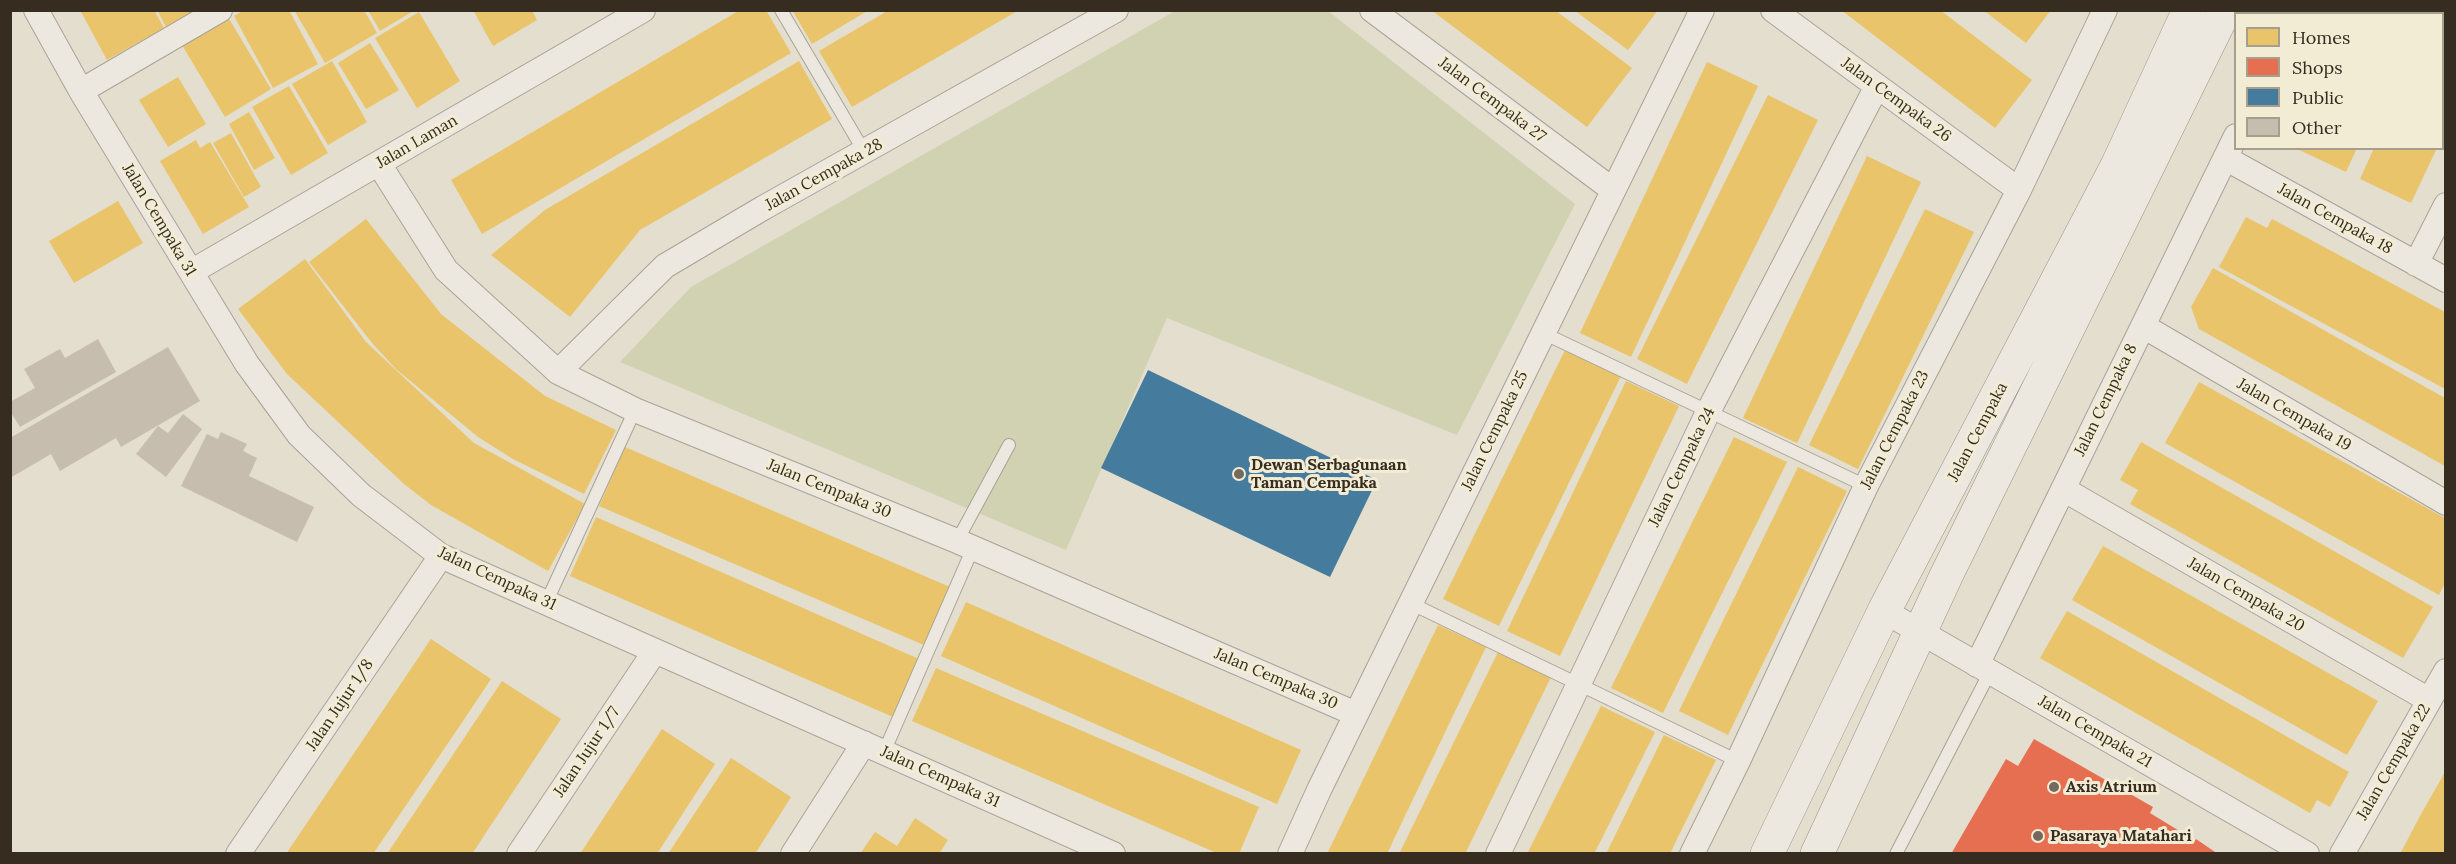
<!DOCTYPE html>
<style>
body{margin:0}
#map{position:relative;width:2456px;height:864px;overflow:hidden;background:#e3dece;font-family:Lora,serif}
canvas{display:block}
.frame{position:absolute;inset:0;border:12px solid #362c20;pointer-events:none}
.legend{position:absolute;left:2234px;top:12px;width:210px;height:138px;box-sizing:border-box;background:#f3ecd5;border:2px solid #a79f8d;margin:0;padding:8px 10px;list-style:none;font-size:18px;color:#362c20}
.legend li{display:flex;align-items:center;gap:12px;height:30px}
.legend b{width:30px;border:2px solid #a79f8d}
</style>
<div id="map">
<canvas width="2456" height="864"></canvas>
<div class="frame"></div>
<ul class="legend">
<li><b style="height:16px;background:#e9c46a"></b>Homes</li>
<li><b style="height:16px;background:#e76f51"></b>Shops</li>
<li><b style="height:16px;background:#457b9d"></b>Public</li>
<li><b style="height:16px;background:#c6bdaf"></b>Other</li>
</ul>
</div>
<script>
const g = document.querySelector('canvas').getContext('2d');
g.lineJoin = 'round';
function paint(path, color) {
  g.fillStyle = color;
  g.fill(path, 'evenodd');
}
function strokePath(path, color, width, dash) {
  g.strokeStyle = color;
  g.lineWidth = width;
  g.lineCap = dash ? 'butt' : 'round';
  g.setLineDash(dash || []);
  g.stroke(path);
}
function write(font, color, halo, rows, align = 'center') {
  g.font = font + ' Lora,serif';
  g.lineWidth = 6;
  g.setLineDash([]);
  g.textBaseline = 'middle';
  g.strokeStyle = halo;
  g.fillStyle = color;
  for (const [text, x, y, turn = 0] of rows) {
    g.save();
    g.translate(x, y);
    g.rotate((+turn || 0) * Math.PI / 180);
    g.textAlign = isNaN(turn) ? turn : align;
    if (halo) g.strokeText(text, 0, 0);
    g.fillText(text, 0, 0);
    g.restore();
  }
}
paint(new Path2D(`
 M1175 11H1328L1575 204 1457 435 1167 318 1066 550 620 362 691 287Z`), '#d0d2b2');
paint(new Path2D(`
 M80 10H154L164 28 107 60Z
 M157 10H197L166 27Z
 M244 10H289L318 64 273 88 234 16Z
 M294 10H364L377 33 325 63Z
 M368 10H415L380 31Z
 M473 10H532L537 20 493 46Z
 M740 10H766L791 53 482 234 451 180Z
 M792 10H869L812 44Z
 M889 10H1019L852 107 819 51Z
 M1431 10H1555L1632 68 1587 127Z
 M1574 10H1658L1628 50Z
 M1841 10H1940L2032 80 1995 128Z
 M1983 10H2051L2026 43Z
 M2357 10H2422L2421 14H2356Z
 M2439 10H2445V132L2442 138V14H2438Z
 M419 12 460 81 417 108 375 38Z
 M228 17 271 89 225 117 182 45Z
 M370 43 399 90 366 109 338 63Z
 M332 61 367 122 328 145 292 84Z
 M799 61 832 119 640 230 570 317 491 255 545 210Z
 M1707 62 1758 86 1631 357 1580 333Z
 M178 77 206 124 168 147 139 100Z
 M289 86 328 153 291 175 252 107Z
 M1768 95 1818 120 1687 384 1637 359Z
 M249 112 275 158 254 170 229 124Z
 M231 133 261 187 244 197 213 143Z
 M196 140 200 148 210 142 249 207 203 234 160 161Z
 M2295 148H2357L2346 172Z
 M2374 148H2437L2411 203 2360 179Z
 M1867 156 1921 182 1797 443 1743 418Z
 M118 201 143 243 74 283 49 241Z
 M1925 209 1974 232 1858 469 1809 445Z
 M2246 217 2267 228 2272 219 2445 312V389L2219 267Z
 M366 219 441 314 545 396 616 430 584 494 513 459 478 437 396 369 372 343 309 262Z
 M305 259 366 342 474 443 585 504 548 571 431 505 404 484 287 374 238 309Z
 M2213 268 2445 398V466L2199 329 2191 307Z
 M1565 350 1621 376 1499 626 1443 599Z
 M1626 381 1679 406 1560 656 1507 631Z
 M2199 382 2445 518V583L2439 595 2165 443Z
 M1734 437 1787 462 1663 713 1611 688Z
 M2141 442 2433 607 2403 658 2130 504 2138 490 2120 480Z
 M625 447 950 587 924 645 599 506Z
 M1798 467 1847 491 1728 735 1679 711Z
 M596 517 919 659 893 717 570 576Z
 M2103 546 2378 701 2347 755 2072 600Z
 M966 602 1301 750 1277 804 941 656Z
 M2067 611 2349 772 2330 807 2317 800 2310 813 2040 658Z
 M1438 625 1486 647 1403 820 1387 854H1327Z
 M431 639 491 679 461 724 373 854H286Z
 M1498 652 1551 677 1465 854H1399Z
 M936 668 1259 807 1239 854H1219L912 721Z
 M502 681 561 719 472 854H387Z
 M1601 706 1655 732 1594 854H1527Z
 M662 729 715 764 678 821 657 854H580Z
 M1664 735 1716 760 1677 839 1670 854H1606Z
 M731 758 791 797 762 843 755 854H668Z
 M2445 772V854H2400L2420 816Z
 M915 818 948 840 939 854H860L875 832 897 846Z`), '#e9c46a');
paint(new Path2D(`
 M2034 739 2153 807 2150 813 2181 832 2179 836 2193 844 2196 839 2218 854H1951L2006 759 2018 766Z`), '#e76f51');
paint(new Path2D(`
 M1148 370 1377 480 1330 577 1101 468Z`), '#457b9d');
paint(new Path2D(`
 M98 339 116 372 20 427 10 411V402L35 388 24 369 60 349 65 358Z
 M168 347 200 401 121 447 116 438 60 471 51 454 10 478V438Z
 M183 414 202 429 166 477 136 454 158 426 168 433Z
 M221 432 247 444 243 451 257 458 249 476 314 507 297 542 181 486 207 434 218 439Z`), '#c6bdaf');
const service = new Path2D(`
 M781 10 865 153
 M1543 333 1866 486
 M957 541 1009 445
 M546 603 635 410
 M1410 603 1738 761
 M884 752 973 548
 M1896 854 1990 672`);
const minor = new Path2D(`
 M36 10 81 91 247 364 299 435 361 495 441 556 1113 854
 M1372 10 1613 190
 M1773 10 2019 190
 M2296 14 2297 10
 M81 91 220 10
 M2225 158 2446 280
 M379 164 446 270 558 372 635 410 957 541 1356 714
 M2416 264 2446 205
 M191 272 643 10
 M2143 326 2446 503
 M558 372 665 266 763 208 1116 10
 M2063 489 2429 700
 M1884 611 2307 854
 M1977 665 2236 136
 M238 854 441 556
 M519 854 655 651
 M793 854 864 743
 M1290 854 1319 790 1702 10
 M1498 854 1708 412 1877 86
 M1692 854 1738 761 1866 486 2019 190 2105 10
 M2342 854 2446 671`);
const secondary = new Path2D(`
 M1767 854 1884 611 2117 166 2189 10
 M1817 854 1947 574 2225 10`);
strokePath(service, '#a8a397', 14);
strokePath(minor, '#a8a397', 26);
strokePath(secondary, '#989287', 34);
strokePath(service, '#ece8df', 12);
strokePath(minor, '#ece8df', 24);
strokePath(secondary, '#ece8df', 33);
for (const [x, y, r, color] of [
 [1239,474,6,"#736a5d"],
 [2054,787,6,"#736a5d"],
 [2038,836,6,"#736a5d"]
]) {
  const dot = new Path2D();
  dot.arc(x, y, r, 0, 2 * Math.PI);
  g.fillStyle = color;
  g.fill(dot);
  strokePath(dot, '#f3ecd5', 2);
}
write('16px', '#362c20', '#f3ecd5', [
 ["Jalan Cempaka 27",1492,100,37],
 ["Jalan Cempaka 26",1896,100,36],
 ["Jalan Laman",417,142,-30],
 ["Jalan Cempaka 28",824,175,-29],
 ["Jalan Cempaka 18",2335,219,29],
 ["Jalan Cempaka 31",159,220,59],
 ["Jalan Cempaka 8",2106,400,-64],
 ["Jalan Cempaka 19",2294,415,30],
 ["Jalan Cempaka 23",1895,430,-63],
 ["Jalan Cempaka 25",1495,431,-64],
 ["Jalan Cempaka",1978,432,-62],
 ["Jalan Cempaka 24",1682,467,-64],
 ["Jalan Cempaka 30",829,489,22],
 ["Jalan Cempaka 31",497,579,25],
 ["Jalan Cempaka 20",2246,595,30],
 ["Jalan Cempaka 30",1276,679,23],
 ["Jalan Jujur 1/8",340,705,-56],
 ["Jalan Cempaka 21",2095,732,30],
 ["Jalan Jujur 1/7",587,752,-56],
 ["Jalan Cempaka 22",2394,762,-60],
 ["Jalan Cempaka 31",940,777,24]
]);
write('bold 16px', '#362c20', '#f3ecd5', [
 ["Dewan Serbagunaan",1251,465],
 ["Taman Cempaka",1251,483],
 ["Axis Atrium",2066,787],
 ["Pasaraya Matahari",2050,836]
], 'left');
</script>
